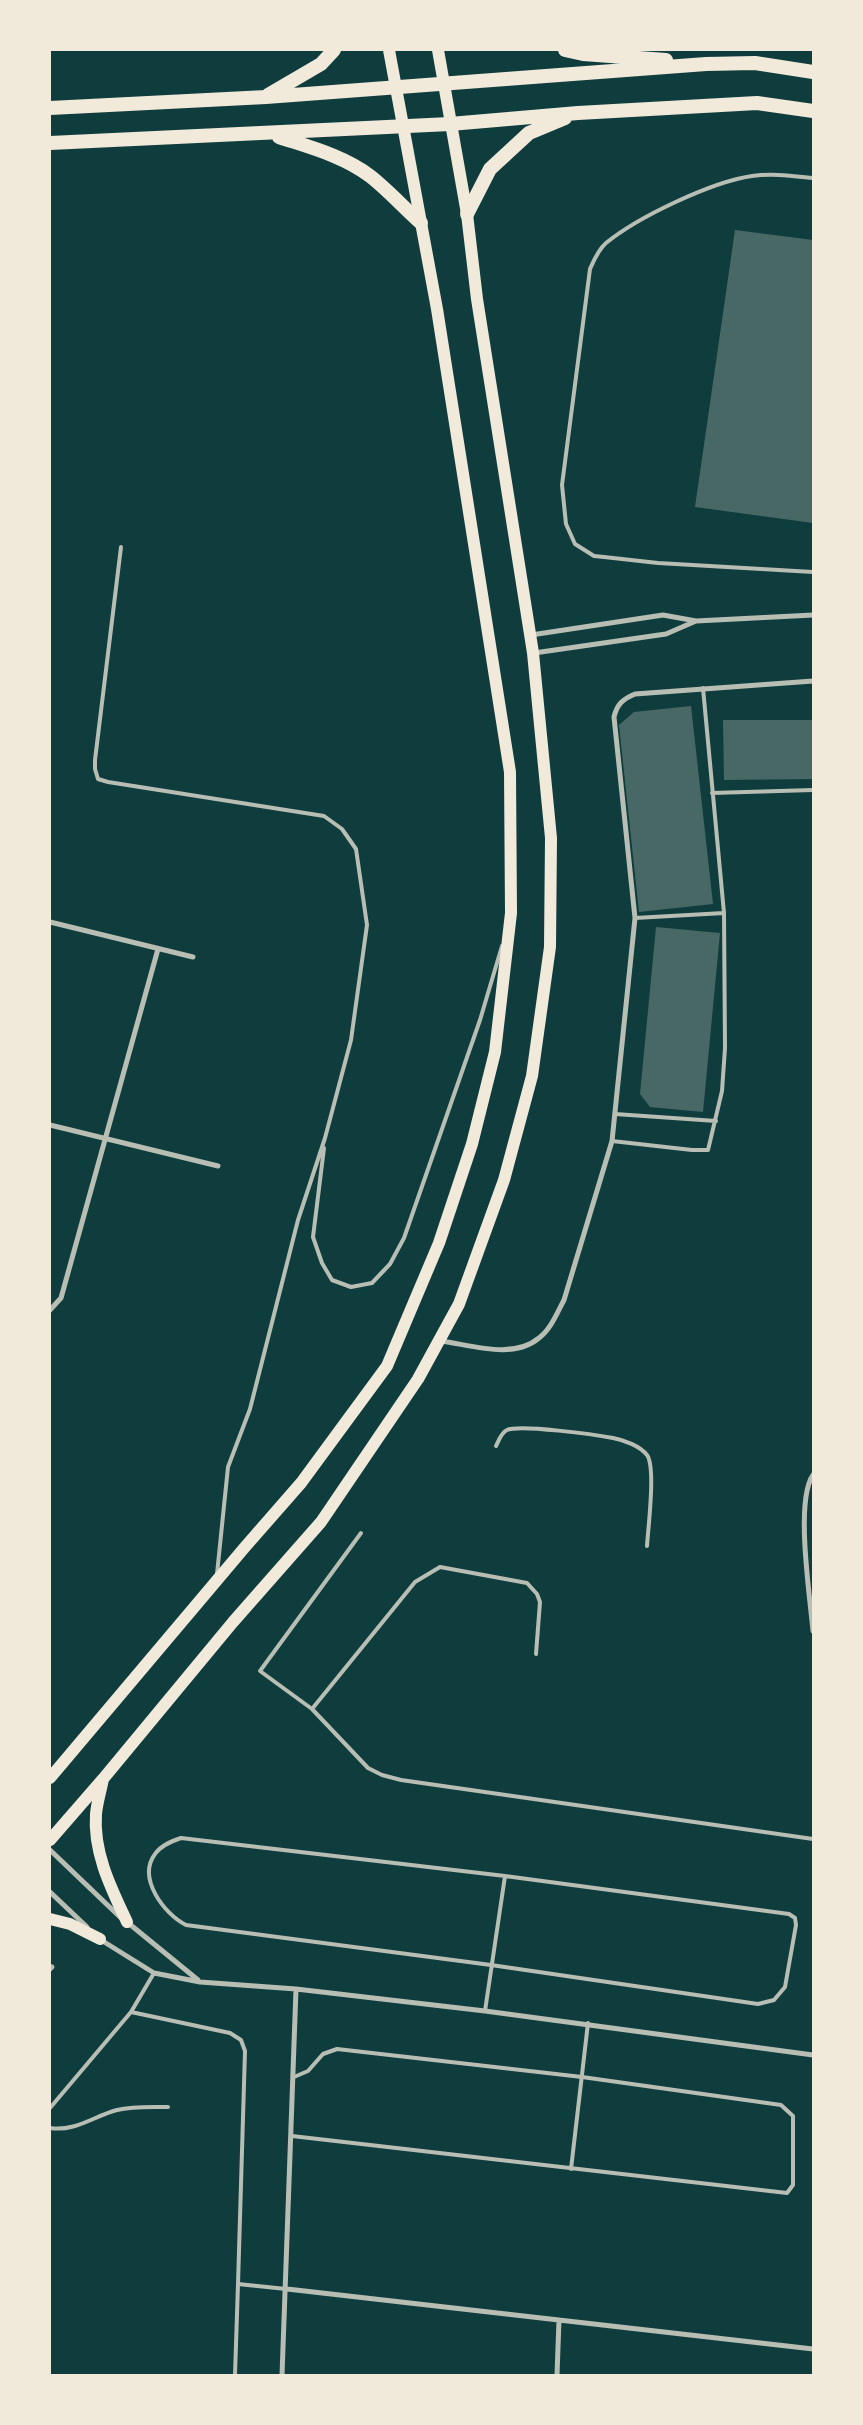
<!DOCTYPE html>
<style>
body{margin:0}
#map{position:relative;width:863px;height:2425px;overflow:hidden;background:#0f3d3e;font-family:"Zilla Slab",serif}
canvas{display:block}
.frame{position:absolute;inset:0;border:51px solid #f1e9da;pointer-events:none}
</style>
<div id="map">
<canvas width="863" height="2425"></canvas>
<div class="frame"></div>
</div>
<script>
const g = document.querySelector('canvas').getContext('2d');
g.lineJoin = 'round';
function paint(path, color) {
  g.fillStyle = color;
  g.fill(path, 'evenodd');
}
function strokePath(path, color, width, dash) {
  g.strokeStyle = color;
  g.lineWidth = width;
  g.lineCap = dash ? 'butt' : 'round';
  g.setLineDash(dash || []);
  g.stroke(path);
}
paint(new Path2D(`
 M735 230 813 240V523L695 507Z
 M691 706 713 904 639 912 619 725 634 712Z
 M723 720H813V779L724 780Z
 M656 927 720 933 703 1112 650 1107 640 1094Z`), '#486865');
strokePath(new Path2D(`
 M813 178C793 176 772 173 752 176 711 182 638 217 606 243 598 250 594 260 590 269L562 485 566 524 575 544 594 556 604 557 658 563 813 572
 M121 547 95 760V769L98 779 108 782 324 816 342 829 356 849 367 925 351 1040 325 1138 298 1220 250 1409 228 1467 217 1574
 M712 793 813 790
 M635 918 724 913
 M615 1114 716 1121
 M612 1141 692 1150H708L722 1091 725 1048 724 913 703 688
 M324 1148 313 1237 322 1263 332 1280 351 1287 372 1283 390 1264 404 1238 480 1020 502 946
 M496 1446C499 1440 501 1433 507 1430 519 1424 597 1435 613 1438 624 1440 640 1446 647 1455 656 1467 648 1529 647 1546
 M536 1654 540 1602 537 1594 527 1583 440 1567 415 1582 312 1709 368 1768 382 1775 401 1780 813 1839
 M312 1709 260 1671 361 1533
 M181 1838 505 1876 789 1914 795 1918 796 1925 785 1987 774 2000 758 2004 491 1965 186 1925C164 1914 137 1878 155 1854 161 1845 172 1841 181 1838Z
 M485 2011 505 1876
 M131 2012 230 2033 241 2040 245 2051 238 2284 286 2289
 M50 2108 131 2012 154 1973
 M50 2128C75 2132 94 2116 117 2110 133 2106 151 2107 168 2107
 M292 2136 787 2193 793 2185V2116L781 2105 582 2077 337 2049 323 2054 308 2071 294 2077
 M571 2169 588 2023
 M235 2375 238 2284`), '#b8beb3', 4);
strokePath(new Path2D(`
 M531 635 663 615 696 621 813 615
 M534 653 666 634 696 621
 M50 922 193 957
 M50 1125 218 1166
 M50 1310 61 1298 158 949
 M441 1341C471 1345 513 1360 539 1338 551 1329 557 1313 564 1300L612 1141 635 918 614 717C617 704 623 699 635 694L813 681
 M813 1475C795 1501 810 1596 813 1631
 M50 1850 120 1917
 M50 1892 87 1927
 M127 1922 198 1980
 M101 1940 154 1973 200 1982 296 1989 485 2011 813 2055
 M50 1969 52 1967
 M287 2289 813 2349
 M282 2375 296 1989
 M557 2375 559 2320`), '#b8beb3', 5);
strokePath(new Path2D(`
 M50 1778 245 1547 301 1483 387 1366 439 1243 472 1144 495 1052 511 913 510 772 437 309 389 50
 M103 1779C101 1790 97 1802 96 1814 93 1852 111 1888 127 1922
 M50 1840 103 1779 233 1622 321 1522 418 1379 459 1304 504 1180 532 1076 550 947 551 838 533 653 477 299 467 214 438 50
 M50 1919 70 1924 100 1939`), '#f1e9da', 12);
strokePath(new Path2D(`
 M565 50 583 54 666 60
 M268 95 321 64 334 50
 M50 108 266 97 706 64 755 63 813 72
 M279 137C309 147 344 156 370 176 388 190 404 208 421 223
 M50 143 450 124 578 113 757 103 813 111
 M467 214 490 169 529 133 565 118`), '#f1e9da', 14);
</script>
